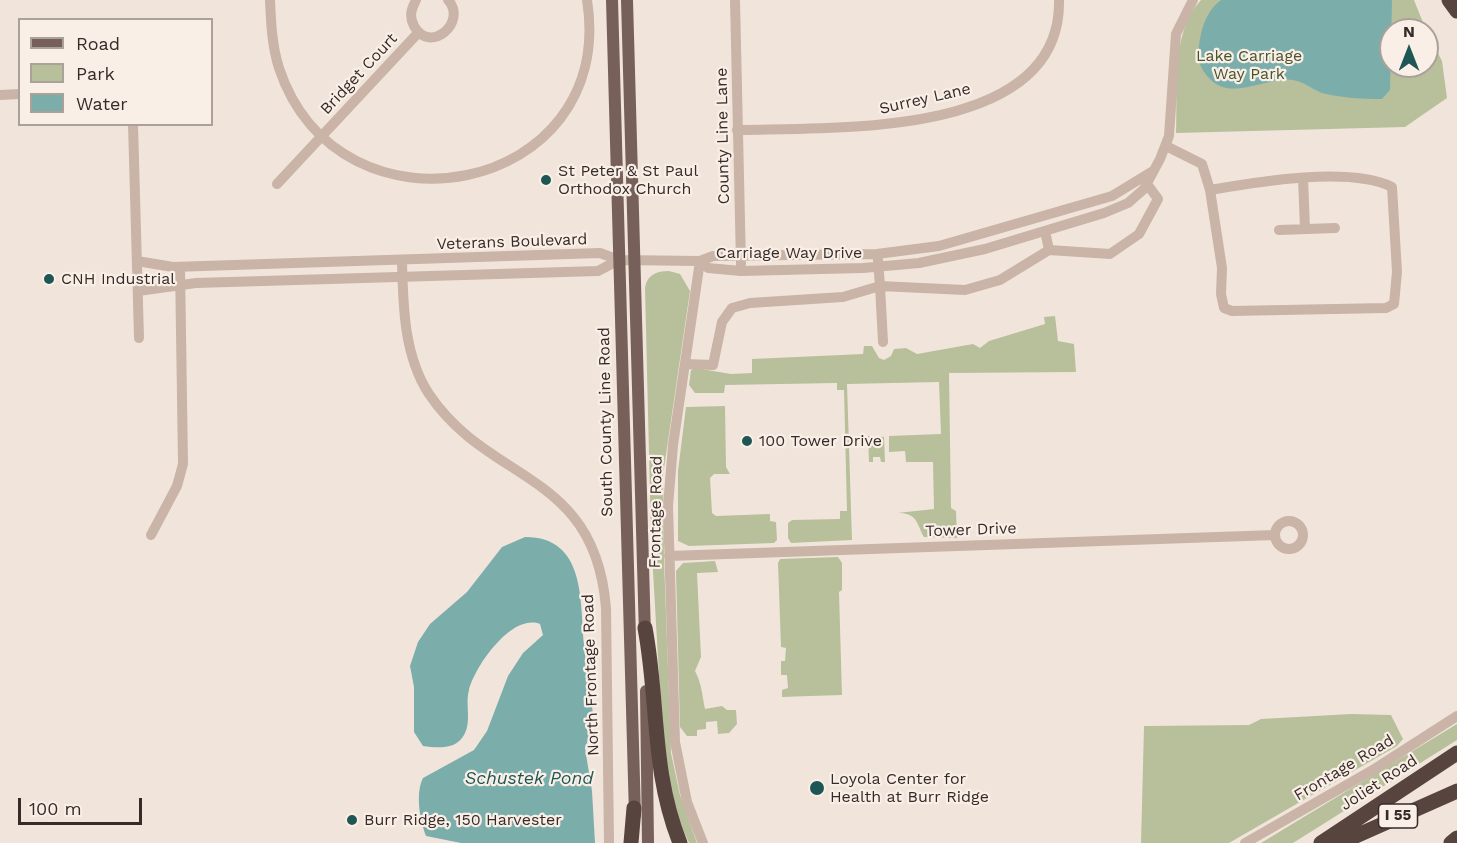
<!DOCTYPE html>
<style>
body{margin:0}
#map{position:relative;width:1457px;height:843px;overflow:hidden;background:#f1e5db;font-family:"Work Sans",sans-serif}
canvas{display:block}
.legend{position:absolute;left:18px;top:18px;width:195px;height:108px;box-sizing:border-box;background:#f9efe7;border:2px solid #aba19b;margin:0;padding:8px 10px;list-style:none;font-size:18px;color:#362b28}
.legend li{display:flex;align-items:center;gap:12px;height:30px}
.legend b{width:30px;border:2px solid #aba19b}
.north{position:absolute;left:1379px;top:18px;width:60px;height:60px;box-sizing:border-box;background:#f9efe7;border:2px solid #aba19b;border-radius:50%;rotate:0deg;font-size:16px;font-weight:700;line-height:24px;text-align:center;color:#362b28}
.north::after{content:'';display:block;margin:auto;width:21px;height:27px;background:#1e5655;clip-path:polygon(50% 0,100% 100%,50% 72%,0 100%)}
.scale{position:absolute;left:18px;top:798px;width:124px;height:27px;box-sizing:border-box;border:3px solid #362b28;border-top:0;padding-left:8px;font-size:18px;line-height:21px;white-space:nowrap;color:#362b28;-webkit-text-stroke:4px #f9efe7;paint-order:stroke}
</style>
<div id="map">
<canvas width="1457" height="843"></canvas>
<ul class="legend">
<li><b style="height:8px;background:#776059"></b>Road</li>
<li><b style="height:16px;background:#b7c09b"></b>Park</li>
<li><b style="height:16px;background:#7baeab"></b>Water</li>
</ul>
<div class="north">N</div>
<div class="scale">100 m</div>
</div>
<script>
const g = document.querySelector('canvas').getContext('2d');
g.lineJoin = 'round';
function paint(path, color) {
  g.fillStyle = color;
  g.fill(path, 'evenodd');
}
function strokePath(path, color, width, dash) {
  g.strokeStyle = color;
  g.lineWidth = width;
  g.lineCap = dash ? 'butt' : 'round';
  g.setLineDash(dash || []);
  g.stroke(path);
}
function write(font, color, halo, rows, align = 'center') {
  g.font = font + ' "Work Sans",sans-serif';
  g.lineWidth = 4.5;
  g.setLineDash([]);
  g.textBaseline = 'middle';
  g.strokeStyle = halo;
  g.fillStyle = color;
  for (const [text, x, y, turn = 0] of rows) {
    g.save();
    g.translate(x, y);
    g.rotate((+turn || 0) * Math.PI / 180);
    g.textAlign = isNaN(turn) ? turn : align;
    if (halo) g.strokeText(text, 0, 0);
    g.fillText(text, 0, 0);
    g.restore();
  }
}
paint(new Path2D(`
 M1201 0H1414L1426 30H1391V66H1427V32L1442 61 1447 98 1405 127 1176 133C1178 91 1170 33 1201 0Z
 M669 271 680 274 690 291 663 475 664 559 671 753 680 795 697 843H689L673 807 662 727 651 537 645 288C647 275 656 271 669 271Z
 M1055 316 1058 341 1074 344 1076 372 949 373 951 508 956 511 957 538 924 537C916 523 918 513 897 513L934 509 933 462H906L905 451 889 452V436L941 434 939 382 847 384 852 540 791 543 788 538V523L792 520 840 519V511H847L844 390H837V383L725 385 724 393H695L689 385 691 370 695 368 731 374 752 373V359L863 354 864 346H872L879 358 884 360 891 356 894 349 906 348 917 354 973 344 980 348 989 341 1045 324 1044 317Z
 M725 406 726 467 730 474H714L710 478 712 513 716 516 770 514V521L776 522 777 540 774 543 689 546 678 541V471L686 407Z
 M868 436 884 437 885 462H881L880 457H873V462H869Z
 M838 557 842 563V590L839 592 842 695C821 696 800 696 782 697V690L788 688 787 675H781V661H785L786 648 781 647 778 563 780 559Z
 M715 561 718 572 697 573 701 657 695 671C702 684 702 695 705 709L722 706 727 710H736L737 724 729 733 718 734 717 721 706 722V729L697 730V736H687L680 727 676 571 683 563Z
 M1351 714 1391 715 1403 739 1397 746 1229 843H1141L1144 726 1249 725 1261 719Z
 M1457 724V740L1293 843H1261Z`), '#b7c09b');
paint(new Path2D(`
 M1221 0H1392L1390 90 1382 99C1363 99 1341 98 1322 93 1312 89 1303 81 1292 80 1265 77 1230 102 1209 78 1197 65 1197 56 1200 39 1202 25 1209 8 1221 0Z
 M525 537C586 537 580 601 584 644 586 668 590 690 593 714L592 729 585 748 592 791 595 843H461L426 836C420 820 415 794 423 778L474 750 487 731 508 676 523 653 543 635 540 624C512 613 475 666 469 690 465 704 472 722 464 735 456 750 437 748 423 746L414 732V687L410 666 418 642 430 624 467 592 502 547Z`), '#7baeab');
strokePath(new Path2D(`
 M270 0C271 23 272 46 279 68 339 249 618 195 587 0
 M416 0C411 10 409 16 414 26 430 55 468 22 448 0
 M735 0 741 264
 M0 95 20 94
 M133 124 139 338
 M737 130C831 127 1062 140 1059 0
 M1166 146 1202 164 1210 190C1257 182 1349 166 1392 187L1397 272 1394 304 1386 308 1232 311 1224 308 1221 294 1222 268 1210 190
 M1303 178 1305 229
 M277 184 418 33
 M1279 230 1335 228
 M1049 250 1110 254 1139 234 1158 199 1147 184
 M137 261 173 267 600 253 619 260 700 261 713 256 877 254 939 246 1112 196 1153 171
 M402 261C403 306 404 356 429 394 489 484 595 470 606 608L609 843
 M700 261 708 268 741 271 863 268 919 263 985 249 1104 213 1128 203 1144 189 1160 159 1169 136 1176 34 1193 0
 M700 261 673 445 668 506 675 742 687 802 703 843
 M138 291 196 283 598 271 619 260
 M883 342 880 286 965 290 1000 280 1049 250 1045 231
 M685 364 713 365 722 322 732 308 750 303 843 297 880 286 878 260
 M1275 535a14 14 0 1 1 28 0a14 14 0 1 1-28 0Z
 M151 535 177 486 183 464 180 267
 M669 556 1275 535
 M1245 843 1376 768 1457 716`), '#c9b4a7', 10);
strokePath(new Path2D(`
 M612 0 635 815
 M627 0 645 635
 M646 691 648 843`), '#776059', 12);
strokePath(new Path2D(`
 M1449 0 1457 11
 M645 628C659 702 651 771 680 843
 M631 843 634 808
 M1321 843 1457 753
 M1340 843 1457 791
 M1451 843 1457 838`), '#57443f', 15);
for (const [x, y, r, color] of [
 [546,180,6,"#1e5655"],
 [49,279,6,"#1e5655"],
 [747,441,6,"#1e5655"],
 [817,788,8,"#1e5655"],
 [352,820,6,"#1e5655"]
]) {
  const dot = new Path2D();
  dot.arc(x, y, r, 0, 2 * Math.PI);
  g.fillStyle = color;
  g.fill(dot);
  strokePath(dot, '#f9efe7', 2);
}
for (const [x, y, w] of [
 [1398,816,39]
]) {
  const box = new Path2D();
  box.roundRect(x - w / 2, y - 12, w, 24, 4.5);
  g.fillStyle = '#f9efe7';
  g.fill(box);
  strokePath(box, '#362b28', 1.5);
}
write('bold 15px', '#362b28', null, [
 ["I 55",1398,816]
]);
write('16px', '#49542c', '#f9efe7', [
 ["Lake Carriage",1249,56],
 ["Way Park",1249,74]
]);
write('16px', '#362b28', '#f9efe7', [
 ["Bridget Court",359,74,-47],
 ["Surrey Lane",925,99,-13],
 ["County Line Lane",723,136,-91],
 ["Veterans Boulevard",512,242,-2],
 ["Carriage Way Drive",789,253],
 ["South County Line Road",606,422,-91],
 ["Frontage Road",656,512,-89],
 ["Tower Drive",971,530,-2],
 ["North Frontage Road",591,675,-92],
 ["Frontage Road",1344,768,-31],
 ["Joliet Road",1379,783,-33]
]);
write('16px', '#362b28', '#f9efe7', [
 ["St Peter & St Paul",558,171],
 ["Orthodox Church",558,189],
 ["CNH Industrial",61,279],
 ["100 Tower Drive",759,441],
 ["Loyola Center for",830,779],
 ["Health at Burr Ridge",830,797],
 ["Burr Ridge, 150 Harvester",364,820]
], 'left');
write('italic 18px', '#1e5655', '#f9efe7', [
 ["Schustek Pond",529,779]
]);
</script>
